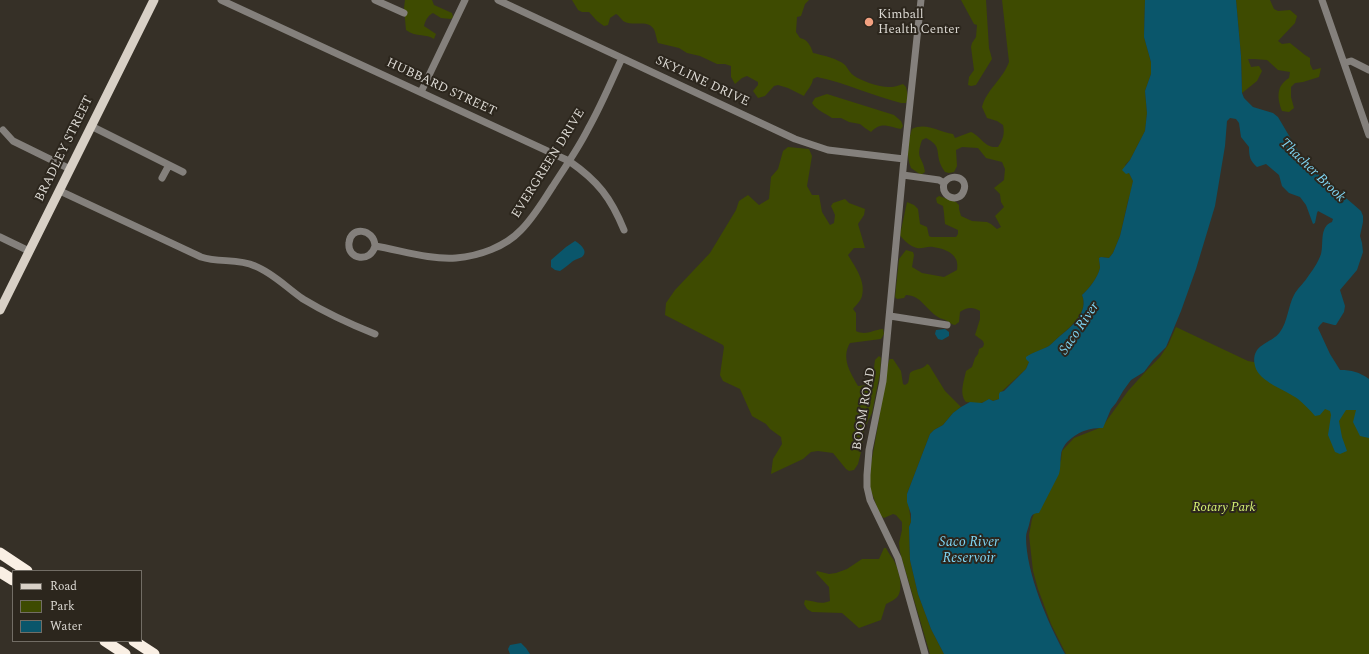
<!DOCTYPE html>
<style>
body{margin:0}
#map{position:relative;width:1369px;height:654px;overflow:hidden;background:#363027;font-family:Spectral,serif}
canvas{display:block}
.legend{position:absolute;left:12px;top:570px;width:130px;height:72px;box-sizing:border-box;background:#2c261d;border:1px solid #726d65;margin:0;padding:5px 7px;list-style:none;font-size:12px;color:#dbd8d2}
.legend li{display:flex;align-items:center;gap:8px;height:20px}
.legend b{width:20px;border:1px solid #726d65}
</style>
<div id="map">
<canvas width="1369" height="654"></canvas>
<ul class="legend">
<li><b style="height:5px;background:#d8d0c6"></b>Road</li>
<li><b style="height:11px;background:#3e4b01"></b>Park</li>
<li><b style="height:11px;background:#0a566b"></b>Water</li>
</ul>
</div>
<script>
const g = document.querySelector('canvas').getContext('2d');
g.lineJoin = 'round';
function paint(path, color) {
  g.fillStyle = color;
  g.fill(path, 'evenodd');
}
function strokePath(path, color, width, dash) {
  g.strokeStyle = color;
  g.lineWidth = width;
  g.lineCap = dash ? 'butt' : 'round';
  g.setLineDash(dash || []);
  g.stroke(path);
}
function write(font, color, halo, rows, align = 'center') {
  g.font = font + ' Spectral,serif';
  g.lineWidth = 4;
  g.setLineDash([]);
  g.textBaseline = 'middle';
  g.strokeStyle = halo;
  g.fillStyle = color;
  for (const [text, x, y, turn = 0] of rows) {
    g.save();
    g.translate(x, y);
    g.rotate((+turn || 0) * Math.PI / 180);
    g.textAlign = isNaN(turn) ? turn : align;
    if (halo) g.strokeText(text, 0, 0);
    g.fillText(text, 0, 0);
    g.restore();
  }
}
paint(new Path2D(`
 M405 0H432L434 5 452 13 453 17 451 19 441 18 433 13C428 15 425 21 424 26L436 34 434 39C426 33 417 38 406 30L404 8Z
 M572 0H809L805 4 801 16 797 17 796 32 800 38C807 39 811 46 813 53 822 55 839 59 845 65 848 68 849 72 853 75 861 81 881 88 891 87 895 87 899 85 903 84L906 87 908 97 906 103H901C873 96 846 83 817 77L813 79C812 86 807 90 804 96L788 88 778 85 774 86 765 96 758 98 753 91 758 85V82L747 76 742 78 735 84 731 77V66L725 64H717L700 56 687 53 679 48 658 43C656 38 656 32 653 28 647 20 633 26 625 22 621 20 620 16 616 14L610 18 608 25 604 26 597 21 589 12H582L578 10Z
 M961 0H986L989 48 992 59 976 85 971 86 968 85 969 77 974 70 971 47 972 43 976 37 977 25 974 24Z
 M1002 0H1145L1144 37 1151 62V74L1145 91 1147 113 1145 131 1130 160 1125 165 1133 181 1131 192 1128 201 1120 236 1113 253 1109 258 1101 257 1099 258C1099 261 1100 265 1100 268 1099 276 1088 290 1082 295 1089 311 1072 326 1060 336 1056 339 1053 343 1049 346 1042 350 1035 352 1029 355V362L1026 369 999 394V399L993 401 989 399C982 405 975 403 966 402 959 394 964 381 966 371L972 367 975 358 978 354 979 349 983 347 984 344 983 341 975 335 980 319V311C973 307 967 307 960 312L959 322 955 325C952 325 950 322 947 321 944 319 941 319 938 317 926 310 921 295 906 295L904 298 897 299 895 297 899 259 906 250 913 252 914 255 912 267 922 273 944 277 957 270C960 255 947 249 933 247 928 246 922 249 917 248 911 247 903 240 900 235L907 202 914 205 918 209 920 224 927 227 929 236 931 237H956L958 234V230L945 224 944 213 943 206 937 203 936 198 939 196 956 202 959 205V209L961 216 972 221 987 222 991 224 997 229 1001 227 995 216 1004 207 1001 202 1000 194 994 188 1004 180 1005 169 1002 162 986 158 978 148 962 147 956 150 957 166 954 172 949 173 945 172C943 169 941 166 940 163 936 150 941 146 926 138L922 140C915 160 923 156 925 172L921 175 911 168C906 157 908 140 912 129 926 122 939 132 953 134L955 138 971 132C983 138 984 148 998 147 1003 139 1005 134 1003 125L997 121 987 118 982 107C987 89 1003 79 1009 62Z
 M1236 0H1270L1274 9 1278 11 1290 10 1297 16 1295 23 1278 41 1282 44 1290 43 1305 55 1310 58V64L1313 70 1321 68 1319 77 1303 82 1295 83 1291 87V97L1294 108 1289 112 1282 111C1277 98 1276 86 1289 78L1290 72 1278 70 1267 60 1254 59H1248L1251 67 1259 66 1262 71 1257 81 1242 93 1241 56Z
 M827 94 894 115 901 121 903 126 901 129C888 127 882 121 871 132L865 128 860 124 849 122 841 118H832C825 113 816 110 812 103L815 98Z
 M788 147 809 149 812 156 807 186 812 195H819L822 212 830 225 834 223 835 215 831 206 833 203 845 199 849 203 865 209 864 215 858 224 865 248H854L848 255C855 267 866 281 862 296 861 301 855 306 853 309L856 313V331C866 336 872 330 883 329L884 334 881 339 850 343C841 358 850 372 858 386L868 385 873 376 875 360 879 356 881 358 880 373 872 413 864 429 861 452 858 464 854 470 849 471 846 469 833 453 818 451 811 452 803 459 771 474 773 459 782 444 781 437 770 429 766 424 752 416 740 389 723 381 720 375 724 347 723 345 665 315 666 303 675 290 710 253 736 210 739 201 748 195 759 205 769 199 771 177 778 169 783 151Z
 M1176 327 1248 361 1304 371 1369 408V654H1066L1051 624 1038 589 1033 571 1029 535 1032 519 1037 505 1061 460 1062 451 1074 438 1102 427 1128 391 1147 370 1160 357 1168 345Z
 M890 359H893L901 371 903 384 905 385 908 383C909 381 909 376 910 373 913 369 923 370 927 364L929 365 945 391 961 407 953 413 943 425 934 430 930 434 907 494 911 522 909 527 910 560 918 594 931 629 944 654H930L900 552 899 543 902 530V522L896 515 893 514 884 518 880 515 870 488V475L871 464 878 425 887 369 889 360Z
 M884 548H886C888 552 890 555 893 559 898 567 903 585 899 594 897 599 890 602 886 604L881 620 859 628 842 613 812 612 807 609 804 604 805 600C814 601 821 605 830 601L829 587 816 573 817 571 829 574 836 573 847 569 862 559H879Z`), '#3e4b01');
paint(new Path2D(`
 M1145 0H1236L1241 56 1242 93 1244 98 1253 107 1273 113 1278 117 1301 156 1313 170 1353 204 1361 211 1363 216V222L1360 236 1362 243 1363 252 1357 270 1340 290 1345 306 1344 312 1336 325H1334L1323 322 1320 325 1318 328 1330 354 1340 370C1352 370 1359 372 1369 379V438L1360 436 1353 422 1356 410H1346L1339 421 1342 437 1347 451 1340 454 1335 452 1328 435 1331 415 1330 411 1325 409 1320 415 1315 416C1310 410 1304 404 1298 399 1286 390 1259 382 1255 366 1250 343 1272 344 1280 332 1288 321 1288 306 1294 295 1297 289 1303 284 1307 278 1312 271 1318 263 1321 254 1324 243 1319 227 1332 222L1333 219 1318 211 1317 213 1315 223 1313 224 1306 205 1300 197 1289 193 1282 186 1279 175 1266 164 1257 167C1250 161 1249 156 1249 147L1241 137 1239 123 1236 119 1230 118 1227 121 1225 146 1215 206 1196 269 1181 311 1166 347 1153 360 1144 372 1131 380 1123 391 1116 403 1111 409 1103 428C1099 428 1094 428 1091 429 1079 431 1062 442 1061 455 1060 461 1061 467 1059 474L1039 513C1030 513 1031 518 1029 525 1028 529 1026 533 1026 537 1026 573 1048 623 1065 654H944L931 629 918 594 910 560 909 527 911 522V514L907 502V494L930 434 934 430 943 425 953 413 961 407 970 402 982 403 989 399 993 401 999 399V394L1000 392 1004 391 1026 369 1029 362 1026 359V357C1033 352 1041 350 1049 346 1053 343 1056 339 1060 336 1072 327 1089 311 1082 295 1089 289 1098 277 1100 268 1100 264 1099 261 1099 258L1101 257 1109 258 1113 253 1120 236 1133 181 1129 173 1126 174 1122 170 1130 160 1145 131 1147 113 1145 91 1151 74V62L1144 37Z
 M575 241C580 244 589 251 582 257 580 258 576 259 573 261 569 264 565 268 560 271L555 270 551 267V260L566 247Z
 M945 329 949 332V336L942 340 938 339 935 334 936 330Z
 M521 643 526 648 530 654H510L508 649 510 645Z`), '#0a566b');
strokePath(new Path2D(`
 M221 0 569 161C598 181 611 198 624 230
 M375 0 404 13
 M498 0 795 139 828 150 904 159
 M921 0 904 159 883 381 869 450 867 475V487L870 500 898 558 925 654
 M1322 0 1369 135
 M1344 63 1351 61 1369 70
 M421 92 465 0
 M91 126 183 172
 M3 130 13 141 70 169
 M903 175 939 180 944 183C940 198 960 204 964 190 968 178 952 172 944 183
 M162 178 169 165
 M60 191 201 257C219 263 238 258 255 266 273 273 287 288 303 299 326 313 350 324 375 334
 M0 237 29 251
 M375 246C371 263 347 260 349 243 350 226 374 228 375 246 400 250 430 260 456 258 479 256 505 247 521 230 534 217 543 201 553 186 565 167 578 149 588 129 601 106 611 82 622 58
 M890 316 947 325`), '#84807c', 7);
strokePath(new Path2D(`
 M0 310 154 0`), '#d8d0c6', 9);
strokePath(new Path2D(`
 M0 553 27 571
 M0 572 13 580
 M105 641 125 654
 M134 641 154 654`), '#f9efe4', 11);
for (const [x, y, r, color] of [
 [869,22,5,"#f2a080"]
]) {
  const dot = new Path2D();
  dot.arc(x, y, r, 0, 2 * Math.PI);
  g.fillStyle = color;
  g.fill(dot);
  strokePath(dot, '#2c261d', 1.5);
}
write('13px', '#dbd8d2', '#2c261d', [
 ["Kimball",878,15],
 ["Health Center",878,30]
], 'left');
write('13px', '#dbd8d2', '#2c261d', [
 ["SKYLINE DRIVE",702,82,25],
 ["HUBBARD STREET",441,88,25],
 ["BRADLEY STREET",65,149,-64],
 ["EVERGREEN DRIVE",549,164,-58],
 ["BOOM ROAD",865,409,-80]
]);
write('italic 13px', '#d5f173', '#2c261d', [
 ["Rotary Park",1224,508]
]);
write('italic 14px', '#7fd5f3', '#2c261d', [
 ["Thacher Brook",1312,171,44],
 ["Saco River",1080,329,-56],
 ["Saco River",969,543],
 ["Reservoir",969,559]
]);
</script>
